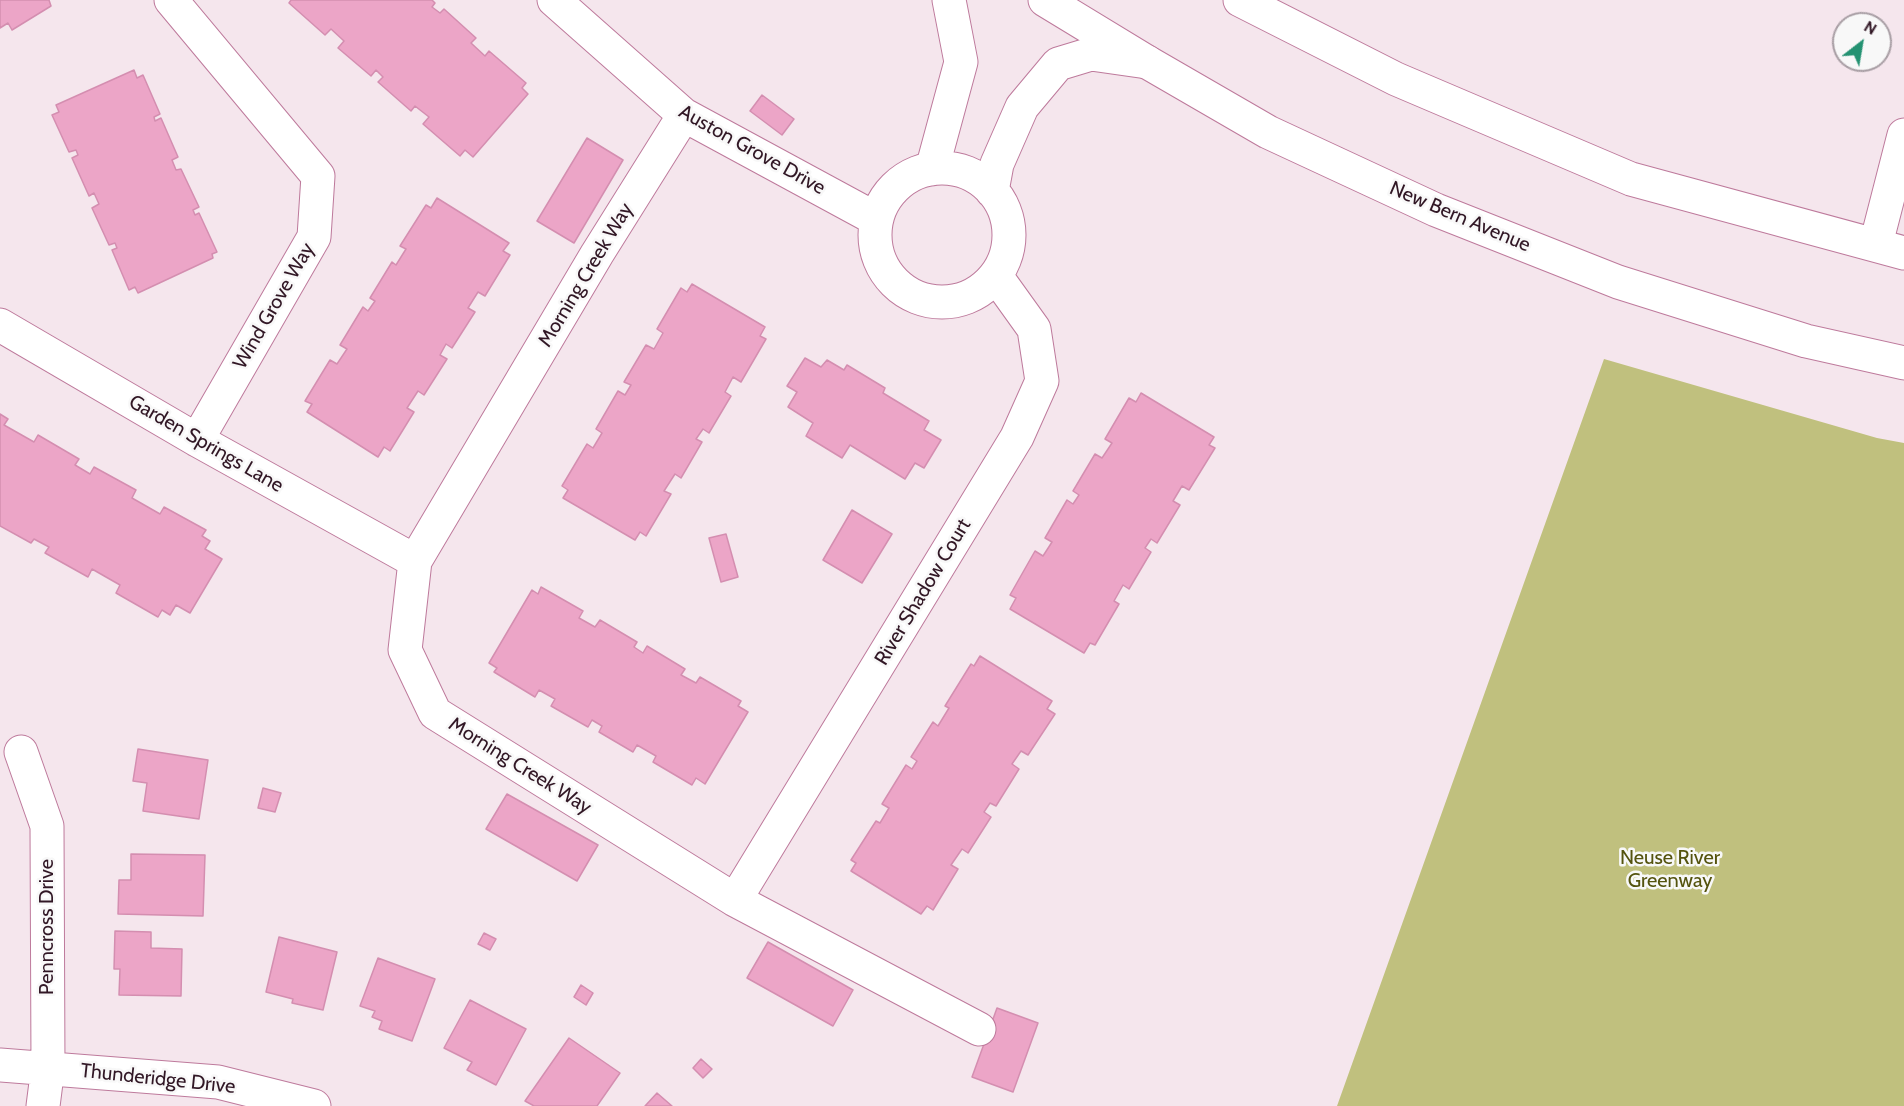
<!DOCTYPE html>
<style>
body{margin:0}
#map{position:relative;width:1904px;height:1106px;overflow:hidden;background:#f5e6ed;font-family:Cabin,sans-serif}
canvas{display:block}
.north{position:absolute;left:1832px;top:12px;width:60px;height:60px;box-sizing:border-box;background:#f8f8f8;border:2px solid #a89ea4;border-radius:50%;rotate:31deg;font-size:16px;font-weight:700;line-height:24px;text-align:center;color:#311725}
.north::after{content:'';display:block;margin:auto;width:21px;height:27px;background:#249272;clip-path:polygon(50% 0,100% 100%,50% 72%,0 100%)}
</style>
<div id="map">
<canvas width="1904" height="1106"></canvas>
<div class="north">N</div>
</div>
<script>
const g = document.querySelector('canvas').getContext('2d');
g.lineJoin = 'round';
function paint(path, color) {
  g.fillStyle = color;
  g.fill(path, 'evenodd');
}
function strokePath(path, color, width, dash) {
  g.strokeStyle = color;
  g.lineWidth = width;
  g.lineCap = dash ? 'butt' : 'round';
  g.setLineDash(dash || []);
  g.stroke(path);
}
function write(font, color, halo, rows, align = 'center') {
  g.font = font + ' Cabin,sans-serif';
  g.lineWidth = 5;
  g.setLineDash([]);
  g.textBaseline = 'middle';
  g.strokeStyle = halo;
  g.fillStyle = color;
  for (const [text, x, y, turn = 0] of rows) {
    g.save();
    g.translate(x, y);
    g.rotate((+turn || 0) * Math.PI / 180);
    g.textAlign = isNaN(turn) ? turn : align;
    if (halo) g.strokeText(text, 0, 0);
    g.fillText(text, 0, 0);
    g.restore();
  }
}
paint(new Path2D(`
 M1604 359 1877 438 1904 443V1106H1337Z`), '#c0c07e');
const building = new Path2D(`
 M0 0H49L51 6 12 30 8 23 0 28Z
 M291 0H432L435 3 432 7 440 13 444 9 476 38 471 43 485 56 489 51 526 83 522 88 528 94 473 157 465 150 460 156 423 124 429 117 415 106 411 111 378 82 383 77 376 70 371 76 338 48 344 41 331 29 325 35 289 3Z
 M134 70 137 78 143 75 160 114 154 117 155 121 161 118 178 157 172 160 176 170 181 169 199 207 193 210 195 215 199 213 217 252 212 254 213 258 138 293 135 287 129 290 112 250 117 248 115 243 109 245 92 208 99 204 94 193 89 196 72 158 78 155 76 150 69 152 52 115 59 112 56 105Z
 M762 95 794 119 782 135 750 111Z
 M587 138 623 160 574 243 537 221Z
 M437 198 509 243 503 251 510 255 485 296 478 292 468 308 475 312 452 348 446 344 440 355 447 359 424 395 418 391 407 408 414 412 390 451 384 447 378 457 307 412 312 404 305 401 330 360 337 364 347 349 340 345 363 307 368 311 375 301 370 298 392 262 396 265 406 249 400 246 426 205 431 208Z
 M692 284 765 327 760 336 766 339 741 382 733 377 725 392 731 396 709 433 703 429 696 439 702 442 681 478 675 474 664 491 671 494 646 536 640 532 635 540 563 498 568 490 562 486 587 444 593 448 602 433 596 429 618 391 625 395 631 385 624 382 646 345 654 349 663 333 657 329 681 288 687 292Z
 M805 358 821 367 827 360 844 370 847 365 885 388 883 393 929 421 924 430 941 440 924 468 915 463 905 479 850 445 842 458 806 436 813 423 788 407 797 392 787 386Z
 M1141 393 1214 437 1209 445 1215 448 1189 490 1182 486 1173 501 1180 505 1157 543 1151 539 1145 548 1151 552 1129 589 1123 585 1114 601 1119 604 1095 645 1090 643 1084 653 1010 609 1016 598 1010 595 1035 551 1043 556 1052 542 1045 538 1067 500 1073 504 1079 495 1073 491 1095 454 1102 458 1112 443 1105 439 1129 398 1136 402Z
 M0 414 8 419 4 425 34 442 38 435 79 459 75 465 90 474 94 467 136 490 132 498 160 514 164 507 206 530 202 536 210 541 205 549 222 559 190 613 176 605 170 615 162 610 158 617 116 593 120 585 92 569 88 577 45 553 49 547 34 539 31 543 0 526Z
 M852 510 892 534 862 583 823 560Z
 M726 534 738 577 721 582 709 538Z
 M541 587 583 611 579 618 595 627 600 620 637 642 634 647 643 653 647 646 685 669 681 675 696 683 700 677 741 701 738 706 748 712 705 784 696 778 692 785 653 762 656 756 637 745 633 752 599 732 602 726 592 720 588 727 551 706 555 699 539 690 535 697 494 672 497 668 489 663 532 590 538 594Z
 M980 656 1052 701 1047 709 1055 714 1028 755 1021 751 1012 764 1019 769 996 806 990 803 984 812 991 817 968 853 962 849 951 865 958 869 933 910 927 906 921 914 851 871 856 863 851 860 876 821 880 823 889 808 882 804 906 765 912 769 917 761 911 757 933 722 938 726 949 708 945 706 971 664 974 666Z
 M138 749 208 760 199 819 143 811 147 783 133 781Z
 M263 788 281 793 275 812 258 808Z
 M507 794 598 845 577 881 486 829Z
 M131 854 205 855 203 916 118 914 119 880H131Z
 M115 931 151 932V948L182 949 181 996 119 995 120 969H114Z
 M484 933 496 939 490 950 478 944Z
 M279 937 337 952 323 1010 292 1003 293 999 266 992Z
 M768 942 853 990 833 1026 747 978Z
 M378 958 435 979 412 1041 379 1029 382 1021 372 1017 375 1011 360 1006Z
 M581 985 593 993 586 1005 574 997Z
 M470 1000 526 1029 496 1085 467 1070 472 1062 444 1048Z
 M997 1008 1038 1023 1013 1092 972 1077Z
 M569 1038 620 1073 597 1106H534L525 1101Z
 M701 1059 712 1069 703 1078 693 1068Z
 M657 1093 672 1106H645Z`);
paint(building, '#eca5c7');
strokePath(building, '#d48eb0', 1.5);
const street = new Path2D(`
 M171 0 318 176 314 237 197 440
 M554 0 684 115 876 219
 M684 115 597 254 415 561 405 650 435 713 735 900 979 1029
 M875 235a67 67 0 1 1 134 0a67 67 0 1 1-134 0Z
 M932 169 961 62 949 0
 M992 191 997 164 1022 107 1058 64 1091 54 1147 62
 M1876 244 1904 135
 M0 325 197 440 415 561
 M21 752 47 826 48 1067 43 1106
 M735 900 1017 437 1042 381 1034 329 996 276
 M0 1065 218 1082 314 1106`);
const primary = new Path2D(`
 M1045 0 1147 62 1268 132 1436 210 1618 282 1806 341 1904 363
 M1240 0 1396 79 1631 179 1904 253`);
strokePath(street, '#be7a9c', 35);
strokePath(primary, '#be7a9c', 35);
strokePath(street, '#fff', 33);
strokePath(primary, '#fff', 33);
write('20px', '#311725', '#f8f8f8', [
 ["Auston Grove Drive",752,150,29],
 ["New Bern Avenue",1460,217,23],
 ["Morning Creek Way",586,275,-59],
 ["Wind Grove Way",274,306,-60],
 ["Garden Springs Lane",206,444,30],
 ["River Shadow Court",923,592,-59],
 ["Morning Creek Way",520,766,32],
 ["Penncross Drive",47,927,-90],
 ["Thunderidge Drive",158,1079,6]
]);
write('20px', '#54530e', '#f8f8f8', [
 ["Neuse River",1670,858],
 ["Greenway",1670,881]
]);
</script>
